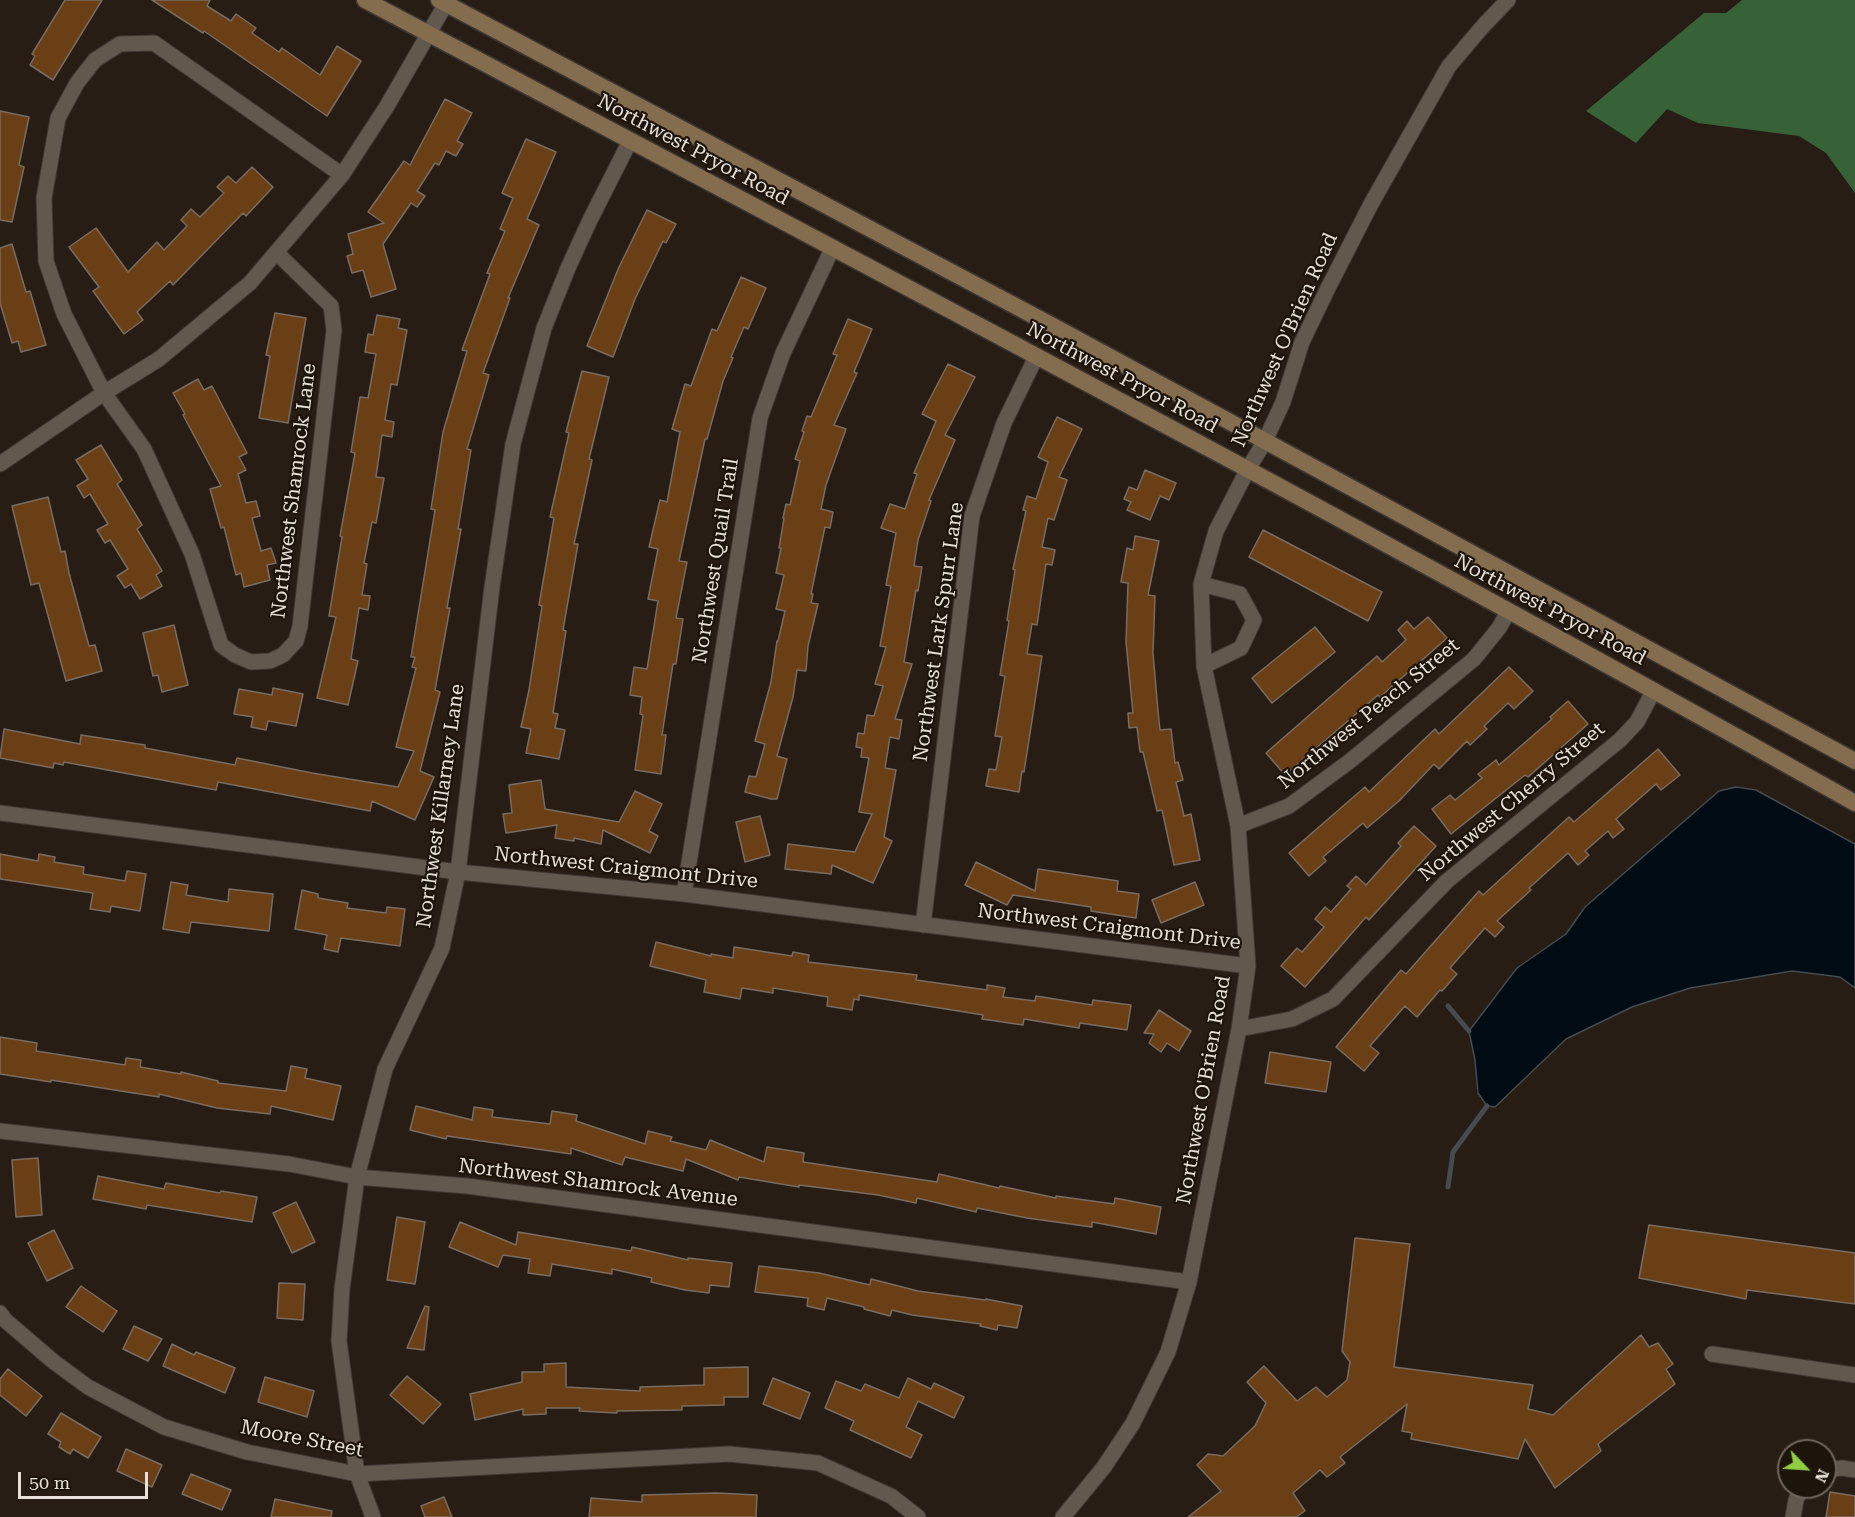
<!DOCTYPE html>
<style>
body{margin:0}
#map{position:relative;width:1855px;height:1517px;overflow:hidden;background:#271d14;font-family:"Roboto Serif",serif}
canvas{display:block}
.north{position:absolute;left:1777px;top:1439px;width:60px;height:60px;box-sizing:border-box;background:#1d140b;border:2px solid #6e665e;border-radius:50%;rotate:115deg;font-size:16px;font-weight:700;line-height:24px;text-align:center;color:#e7e0da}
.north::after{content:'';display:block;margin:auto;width:21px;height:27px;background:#8fcd42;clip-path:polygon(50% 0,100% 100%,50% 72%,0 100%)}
.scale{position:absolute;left:18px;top:1472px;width:130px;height:27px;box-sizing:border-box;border:3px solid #e7e0da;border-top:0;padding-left:8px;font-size:18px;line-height:21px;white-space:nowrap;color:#e7e0da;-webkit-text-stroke:4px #1d140b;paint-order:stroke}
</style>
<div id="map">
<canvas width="1855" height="1517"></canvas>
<div class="north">N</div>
<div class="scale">50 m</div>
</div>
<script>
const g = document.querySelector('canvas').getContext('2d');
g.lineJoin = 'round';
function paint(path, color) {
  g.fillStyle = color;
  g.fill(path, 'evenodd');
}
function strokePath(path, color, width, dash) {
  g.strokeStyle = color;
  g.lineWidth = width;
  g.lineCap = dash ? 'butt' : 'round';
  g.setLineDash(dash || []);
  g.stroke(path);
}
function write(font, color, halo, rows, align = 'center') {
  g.font = font + ' "Roboto Serif",serif';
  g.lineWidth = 4.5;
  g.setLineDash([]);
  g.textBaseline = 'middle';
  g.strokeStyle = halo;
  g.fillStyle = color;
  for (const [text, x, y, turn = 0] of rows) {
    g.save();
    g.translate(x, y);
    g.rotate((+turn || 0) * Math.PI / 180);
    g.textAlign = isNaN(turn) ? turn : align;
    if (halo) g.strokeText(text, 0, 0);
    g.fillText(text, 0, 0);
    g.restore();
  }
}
paint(new Path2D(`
 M1742 0H1855V193L1826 153 1799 136 1698 123 1667 109 1636 143 1586 111 1704 13H1726Z`), '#376238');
const water = new Path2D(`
 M1736 787 1756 790 1855 844V988L1840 977 1792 971 1690 988 1632 1007 1566 1039 1495 1107 1487 1106 1478 1093 1475 1060 1469 1031 1517 968 1566 934 1585 907 1719 791Z`);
paint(water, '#000b13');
strokePath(water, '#454b4f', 1.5);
strokePath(new Path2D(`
 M1448 1006 1469 1031
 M1448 1187 1453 1152 1487 1106`), '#454b4f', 5);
const building = new Path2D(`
 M65 0H102L53 80 30 65 35 56 32 54Z
 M152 0H210L207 6 231 21 236 14 256 28 252 33 279 52 282 48 320 75 337 46 361 61 327 116 204 31 203 33Z
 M445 99 472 113 457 141 463 144 456 156 446 151 439 165 435 163 417 191 425 196 417 207 411 203 383 244 396 289 371 297 363 270 352 273 347 256 353 254 348 234 384 223 368 212 404 161 410 165Z
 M0 111 29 117 19 165 24 167 12 222 0 220Z
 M526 139 556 152 527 219 539 225 508 298H510L483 373 489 375 467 449 471 450 458 529H461L447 608H450L435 690 440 692 420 771 434 777 415 820 372 801 370 811 218 782 216 790 64 762 63 765 54 763 53 768 0 758 4 729 80 744 81 735 145 745V748L235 765 237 758 312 773 398 787 414 751 396 747 416 668 412 667 415 657H411L435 510 431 509 443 432 467 351 462 350 490 274 487 273 505 231 500 229 513 198 502 193Z
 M252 167 273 187 246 216 243 213 173 285 170 281 137 312 143 320 124 334 93 291 99 287 69 247 96 228 128 272 157 242 164 250 187 226 181 220 191 209 200 217 224 193 217 187 228 176 236 183Z
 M647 210 676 224 666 243 663 241 635 299 613 357 587 346 619 267Z
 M12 244 26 292 30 291 46 345 21 352 18 341 12 343 0 303V248Z
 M741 277 766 288 748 329 744 327 731 357 733 358 723 381 707 439H705L679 561 687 562 676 618 683 619 676 664H673L662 735H666L661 774 635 770 643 715 640 714 642 697 630 695 634 667 647 669 658 601 648 599 658 549 649 547 660 500 667 502 680 432 672 429 685 384 691 386 712 329 717 331Z
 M275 313 306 318 288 423 259 418 270 356 266 355Z
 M377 315 400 319 398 328 407 330 397 385 391 384 385 420 394 422 392 437 382 435 376 477 384 478 376 523 372 522 364 563 367 564 362 595 370 596 368 610 359 608 351 659 358 661 348 705 317 698 336 617 329 616 342 537 340 536 355 453 351 452 360 397 368 398 376 354 365 352 368 334 373 335Z
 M848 319 872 329 854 372 857 373 834 425 846 429 826 485 821 509 833 512 830 528 825 527 811 594H813L811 603 818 604 808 646 806 671 797 670 793 697 777 756 787 759 777 799H771L745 792 749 776 756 777 765 744 755 741 771 682 777 641H778L785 611 776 609 784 575 776 573 781 548H779L784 518H783L786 504 790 505 800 461 795 459 804 432 802 431 807 416 811 417 837 355 833 354Z
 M948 364 975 377 945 435 955 440 929 500 931 501 918 540 914 566 922 567 918 591 916 590 904 662 912 664 895 719 902 720 899 739 890 737 885 768 896 770 884 837 892 841 873 883 832 865 831 874 785 869 788 844 855 852 872 814 859 812 869 758 861 757 862 748 856 747 858 733 864 734 867 715 874 716 883 686 875 684 886 647 880 646 891 586 886 585 896 533 881 528 890 504 905 509 917 474 914 473 936 421 922 414Z
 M582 371 609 377 589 459 592 460 574 544H578L563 630 566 631 553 713 558 714 555 728 565 730 559 759 526 753 531 729 521 727 529 690 542 606 539 605 554 518 550 517 569 433 566 432Z
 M198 379 204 390 212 386 247 453 239 457 246 470 238 474 246 503 256 501 260 516 252 518 261 551 271 548 276 563 267 565 270 580 244 587 241 573 236 575 224 527 221 528 210 489 221 486 183 415 185 414 173 393Z
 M1057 417 1082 429 1059 477 1067 480 1054 520 1048 518 1042 547 1055 550 1052 565 1046 564 1037 625 1032 624 1027 654 1042 656 1024 772 1022 771 1019 792 986 786 989 769 996 770 1002 737 995 736 1005 676 1000 675 1009 621 1007 620 1015 570 1013 569 1026 511 1023 510 1027 496 1036 499 1048 462 1038 457Z
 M101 445 122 480 117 484 142 525 137 529 162 571 156 575 162 586 140 599 131 584 125 588 117 576 128 569 110 540 105 543 97 530 108 524 90 494 84 498 77 486 88 479 76 460Z
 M1145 470 1176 483 1169 500 1160 496 1150 520 1127 510 1131 502 1124 499 1129 487 1137 490Z
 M48 497 61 552 65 551 69 573 89 646 95 645 102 671 66 681 39 583 31 585 12 506Z
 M1263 530 1382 592 1368 621 1249 557Z
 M1135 536 1159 541 1148 595 1155 596 1153 653 1158 711 1160 730 1171 729 1175 763 1178 762 1183 780 1176 782 1184 816 1191 814 1200 860 1174 865 1162 810 1157 811 1143 752H1140L1137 727 1129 728 1128 713H1133L1126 642 1128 583 1121 582 1127 548 1133 550Z
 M1428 617 1447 638 1380 697 1378 695 1285 775 1266 753 1377 656 1382 662 1406 640 1398 630 1407 621 1414 629Z
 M174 625 188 685 162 692 158 675 153 676 143 633Z
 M1315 627 1335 652 1272 703 1252 678Z
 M1509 667 1533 691 1514 709 1508 703 1484 726 1487 729 1470 745 1467 741 1439 769 1434 764 1399 801 1367 828 1363 823 1323 857 1326 861 1309 876 1289 853 1365 787 1369 792 1435 729 1439 734Z
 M273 688 303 694 296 726 268 721 266 730 251 727 253 717 234 714 239 689 272 695Z
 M1568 701 1588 724 1528 777 1525 775 1451 834 1432 809 1450 795 1455 800 1482 778 1478 774 1496 760 1499 765 1552 719 1550 717Z
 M1658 749 1680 775 1661 790 1656 784 1616 819 1624 829 1613 838 1608 831 1585 851 1589 855 1578 865 1568 853 1529 888 1531 890 1497 921 1504 927 1495 937 1485 928 1450 968 1457 974 1442 991 1440 990 1417 1017 1405 1006 1370 1046 1379 1053 1364 1071 1336 1047 1401 970 1406 974 1479 891 1483 895 1569 817 1574 822Z
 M541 780 545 809 619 822 635 791 662 804 649 831 658 836 650 853 603 830 601 844 574 838V841L555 838 557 825 506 833 503 814 512 813 509 785Z
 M760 816 770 855 745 862 736 822Z
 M1414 826 1436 846 1369 920 1366 917 1305 987 1281 966 1297 948 1302 952 1324 927 1315 919 1325 907 1331 912 1351 889 1347 886 1356 876 1366 885 1401 846 1398 843Z
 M0 854 38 861 39 854 55 857 54 862 84 867 83 874 125 881 127 871 146 874 140 911 111 906 110 912 90 909 93 893 0 879Z
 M976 862 1035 891 1038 869 1118 881 1117 891 1139 894 1136 918 1091 911V907L1013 895 1007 905 965 885Z
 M171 882 188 885 186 895 228 902 229 889 273 894 269 931 191 922 189 933 163 929Z
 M1195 882 1204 905 1161 923 1152 900Z
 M302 890 318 894V898L348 903 347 908 386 913 387 907 405 909 400 946 341 938 338 952 324 949 327 935 295 929Z
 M656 942 711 956V954L733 958 734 947 792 956 793 952 809 955 808 962 917 975 916 980 987 990V985L1005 988 1003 997 1035 1001 1036 996 1092 1005 1093 1000 1131 1005 1127 1030 1080 1023 1079 1028 1024 1019 1023 1025 982 1019 983 1015 859 995V1000L854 999 852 1010 827 1006 828 997 773 988V993L742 988 740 999 704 992 706 980 650 966Z
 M1159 1010 1191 1031 1179 1051 1167 1043 1161 1052 1149 1043 1154 1034 1144 1033Z
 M0 1037 37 1043 36 1051 125 1065 126 1058 141 1060 140 1067 181 1074V1072L218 1081V1083L286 1091 291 1066 307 1069 305 1078 341 1086 333 1120 271 1106 270 1114 217 1108 159 1094V1097L51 1080V1082L0 1074Z
 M1270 1052 1331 1062 1326 1092 1265 1083Z
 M416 1106 472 1120 474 1107 493 1110 492 1117 550 1124 552 1111 577 1115 576 1121 645 1144 648 1131 672 1137 670 1141 706 1150 710 1140 764 1162 767 1147 804 1153 803 1162 937 1182 939 1174 999 1188 1000 1186 1056 1198V1196L1114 1204 1115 1198 1161 1207 1156 1234 1092 1222V1227L1027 1218 977 1208 976 1212 917 1198 916 1203 878 1195 799 1185V1187L739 1177 738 1180 686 1159 683 1171 625 1157 622 1165 571 1148V1154L447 1136 446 1139 410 1130Z
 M38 1158 42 1215 16 1217 12 1160Z
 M98 1176 164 1189 166 1183 220 1193 221 1191 257 1197 252 1222 147 1205 146 1209 93 1199Z
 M296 1202 315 1242 292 1253 273 1213Z
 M397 1217 425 1222 415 1284 387 1280Z
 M460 1222 516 1245 518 1232 631 1251 632 1247 688 1260V1258L732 1263 729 1287 710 1285 709 1293 685 1290 651 1282 652 1278 612 1269V1274L552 1264 550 1276 528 1273 530 1259 503 1255 498 1267 449 1247Z
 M1649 1225 1855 1253V1304L1747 1290 1746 1299 1639 1278Z
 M54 1230 73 1268 47 1281 28 1243Z
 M1355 1238 1410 1244 1394 1367 1533 1385 1528 1409 1553 1415 1641 1335 1649 1347 1658 1343 1673 1364 1666 1369 1675 1384 1598 1444 1601 1451 1555 1488 1525 1439 1518 1459 1411 1439 1412 1433 1402 1431 1407 1404 1340 1457 1345 1463 1327 1477 1320 1470 1293 1493 1305 1511 1296 1517H1188L1221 1491 1197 1465 1208 1454 1223 1456 1255 1426 1266 1403 1247 1382 1264 1366 1297 1401 1316 1387 1327 1397 1347 1380 1350 1362 1342 1351Z
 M759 1266 819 1273 870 1285 871 1279 918 1291 985 1300 986 1299 1022 1306 1017 1328 998 1325 997 1330 980 1326 981 1324 912 1315 892 1310 890 1316 864 1309V1307L827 1298 824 1310 807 1306 808 1298 755 1292Z
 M279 1283 305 1284 303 1320 277 1318Z
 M81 1286 117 1311 103 1332 66 1307Z
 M425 1306 429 1307 424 1350 407 1348Z
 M134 1326 162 1339 148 1361 123 1349Z
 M172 1344 194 1355 196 1352 235 1368 225 1393 163 1366Z
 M566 1363V1387L640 1391V1387L704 1385V1368L748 1367V1397H724V1405L682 1406V1410L617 1411V1413L579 1411 580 1408H546V1414L523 1415V1409L475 1420 470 1394 522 1382V1372H544V1364Z
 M8 1369 42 1396 26 1416 0 1395V1379Z
 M407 1376 441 1404 423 1424 390 1395Z
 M265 1377 314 1391 307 1417 258 1402Z
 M773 1378 810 1393 800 1419 763 1404Z
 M908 1378 931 1389 934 1383 964 1397 954 1418 918 1401 906 1427 922 1435 911 1458 850 1430 854 1421 825 1408 836 1381 861 1391 865 1384 899 1398Z
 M61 1413 101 1437 88 1458 73 1449 70 1454 59 1447 61 1442 48 1434Z
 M126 1449 162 1465 152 1487 117 1471Z
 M191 1474 231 1490 222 1510 182 1494Z
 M1830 1492 1855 1496V1517H1826Z
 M716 1493 757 1495 756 1517H589L591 1498 642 1502V1495Z
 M444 1497 452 1517H425L421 1506Z
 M275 1499 332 1511 331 1517H271Z`);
paint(building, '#6b3f16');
strokePath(building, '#786c62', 1.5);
const minor = new Path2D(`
 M277 253 331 306 334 330 300 626 296 641 283 655 270 661 251 662 235 655 221 645 192 554 144 449 104 393 64 314 46 261 44 198 58 118 77 83 95 60 120 44 154 43 342 175
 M0 464 104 393 159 359 250 283 342 175 387 106 448 0
 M1201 584 1240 594 1254 620 1241 648 1204 666
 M0 813 458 872 684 894 1248 966
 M1238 826 1289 806 1350 761 1474 659 1499 628 1508 612
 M684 894 760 418 783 353 833 247
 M923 925 972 516 1004 423 1036 357
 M1239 1029 1292 1019 1333 999 1447 881 1620 740 1637 722 1654 690
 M0 1131 289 1164 357 1177 467 1186 1189 1282
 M0 1313 5 1320 54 1362 88 1387 164 1427 247 1452 357 1474 729 1454 818 1463 891 1496 918 1517
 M1712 1354 1855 1375
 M1825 1470 1842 1468 1855 1470
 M373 1517 357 1474 339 1341 342 1289 357 1177 385 1069 442 948 458 872 492 587 513 444 544 328 568 268 590 220 630 141
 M1063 1517 1104 1467 1133 1423 1168 1352 1189 1282 1239 1029 1248 966 1238 826 1204 666 1201 584 1216 531 1248 469 1265 441 1283 402 1302 342 1327 290 1371 204 1449 66 1484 25 1508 0
 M1793 1517 1796 1500 1802 1487`);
const secondary = new Path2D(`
 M365 0C863 264 1363 526 1855 803
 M439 0 1053 326 1855 761`);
strokePath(minor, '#3f3732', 17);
strokePath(secondary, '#3f3732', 19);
strokePath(minor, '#63584e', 15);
strokePath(secondary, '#846c4f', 16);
write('20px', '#e7e0da', '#1d140b', [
 ["Northwest Pryor Road",693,150,28],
 ["Northwest O'Brien Road",1285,340,-66],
 ["Northwest Pryor Road",1122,378,28],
 ["Northwest Shamrock Lane",294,491,-83],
 ["Northwest Quail Trail",716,561,-81],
 ["Northwest Pryor Road",1550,610,28],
 ["Northwest Lark Spurr Lane",939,632,-82],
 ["Northwest Peach Street",1369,714,-39],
 ["Northwest Cherry Street",1512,802,-40],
 ["Northwest Killarney Lane",441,806,-82],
 ["Northwest Craigmont Drive",626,868,6],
 ["Northwest Craigmont Drive",1109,927,7],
 ["Northwest O'Brien Road",1204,1090,-80],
 ["Northwest Shamrock Avenue",598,1183,7],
 ["Moore Street",302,1439,11]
]);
</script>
